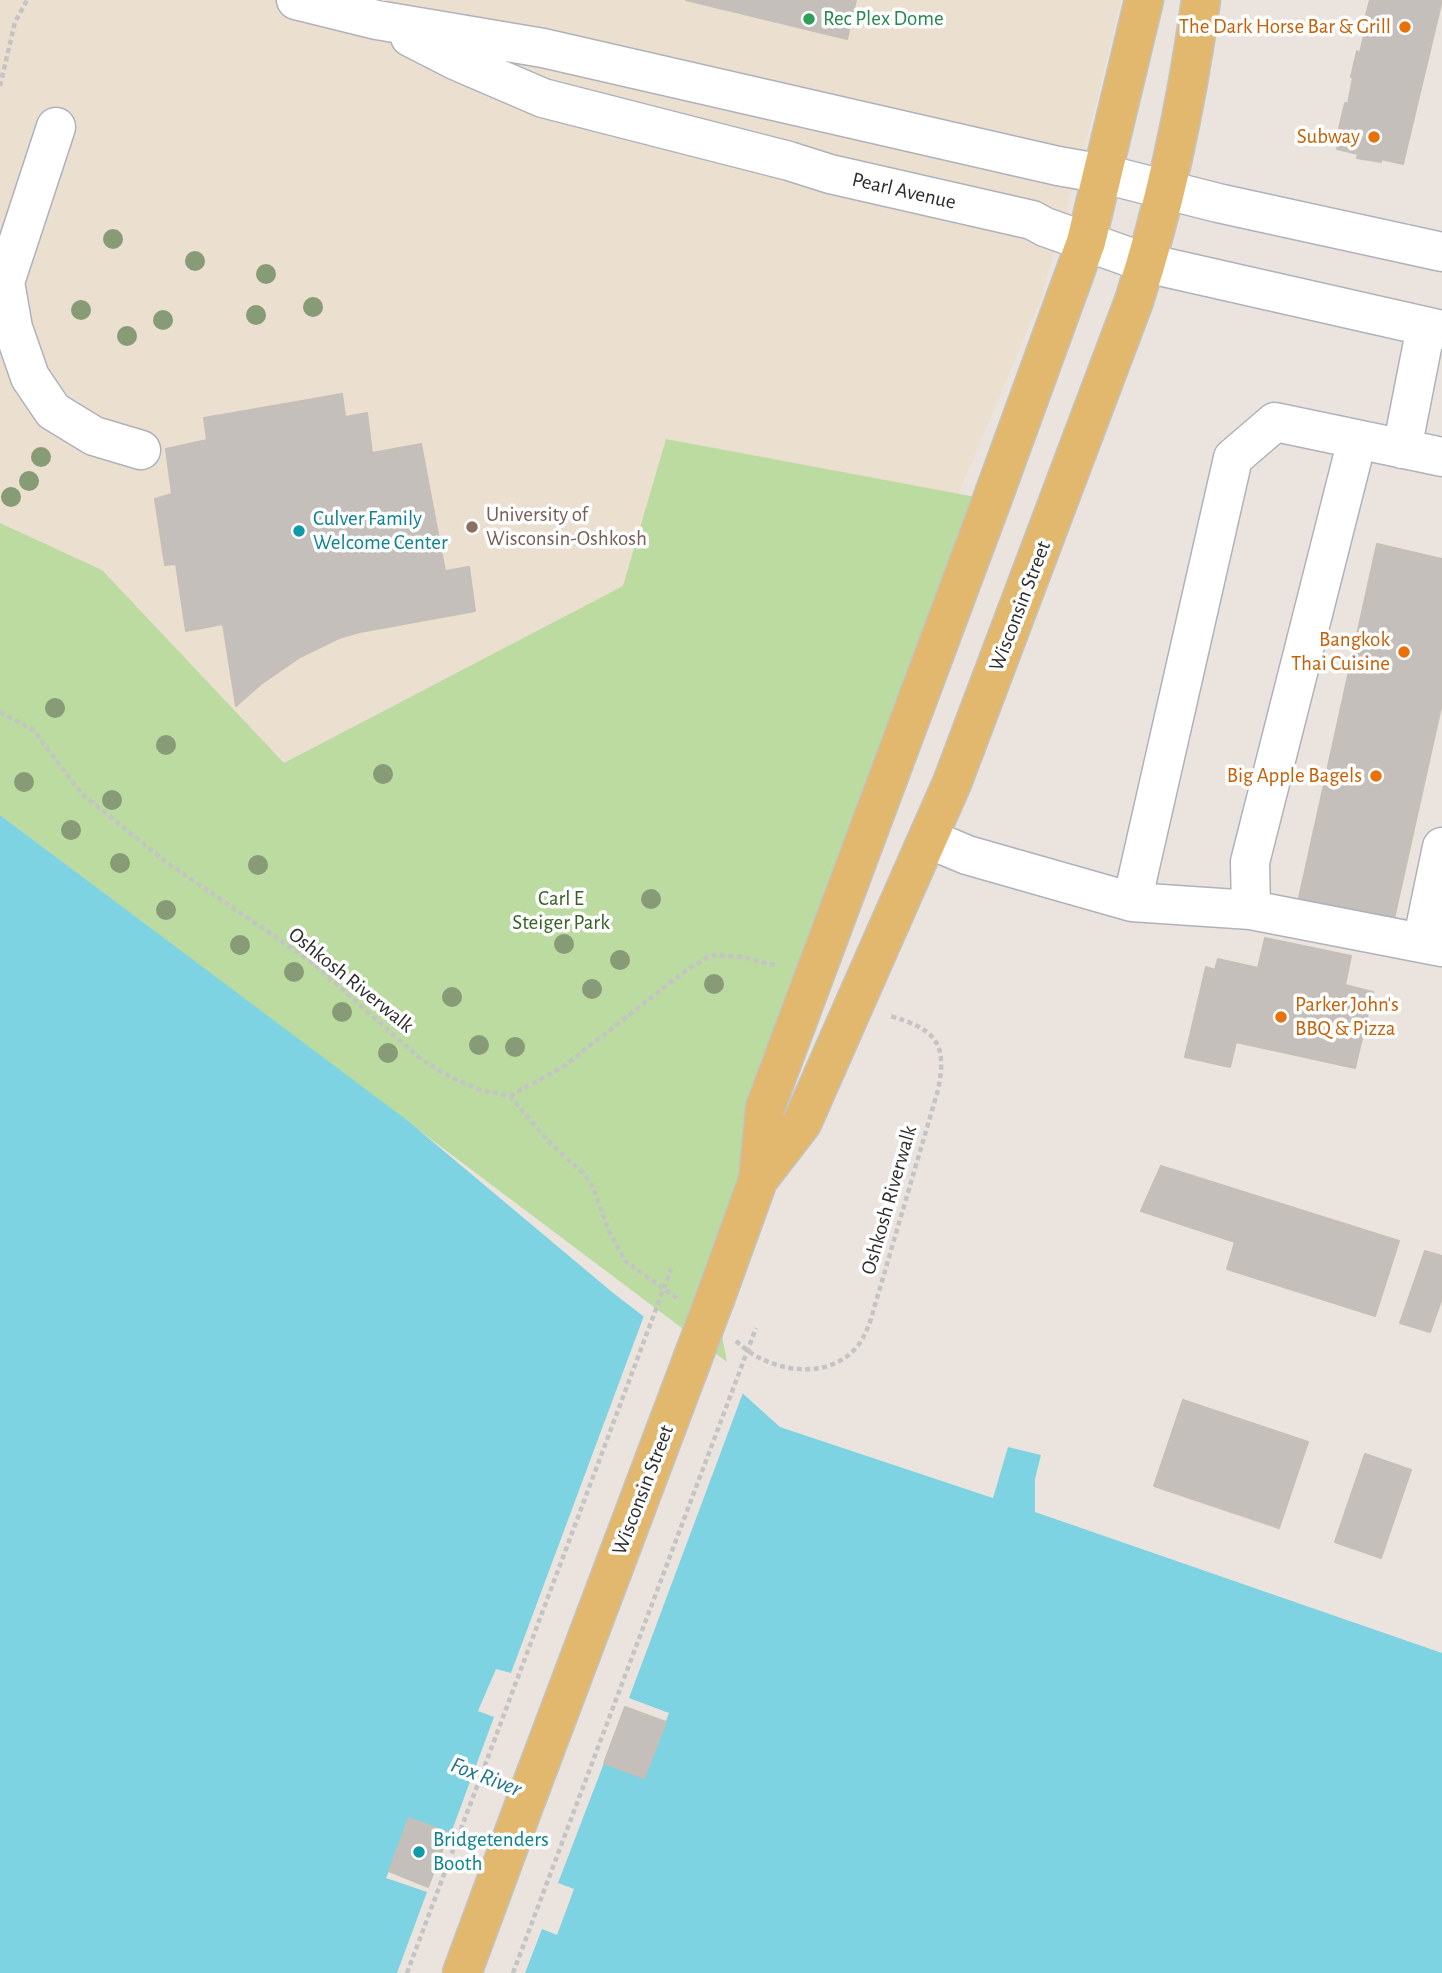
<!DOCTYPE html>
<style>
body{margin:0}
canvas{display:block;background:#ebe4de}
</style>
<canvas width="1442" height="1973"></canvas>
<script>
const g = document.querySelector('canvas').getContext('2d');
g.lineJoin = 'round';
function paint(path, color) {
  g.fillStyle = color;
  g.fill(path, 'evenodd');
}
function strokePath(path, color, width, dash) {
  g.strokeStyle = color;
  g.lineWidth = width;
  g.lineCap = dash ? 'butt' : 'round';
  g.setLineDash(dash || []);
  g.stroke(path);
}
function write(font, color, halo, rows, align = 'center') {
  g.font = font + ' "Alegreya Sans",sans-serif';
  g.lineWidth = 7;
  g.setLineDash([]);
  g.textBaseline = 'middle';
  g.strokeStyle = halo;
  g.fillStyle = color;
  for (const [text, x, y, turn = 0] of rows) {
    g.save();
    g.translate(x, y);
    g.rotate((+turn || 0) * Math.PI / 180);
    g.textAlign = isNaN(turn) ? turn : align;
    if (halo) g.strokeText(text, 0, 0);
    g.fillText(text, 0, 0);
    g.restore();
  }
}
paint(new Path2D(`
 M0 0H1121L1095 109 1041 299 799 871 0 756Z`), '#ebdfd0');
paint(new Path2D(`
 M666 439 992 500 715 1299 727 1362 0 815V523L102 570 284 763 623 586Z`), '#bcdba1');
paint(new Path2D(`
 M0 815 408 1121 612 1292 740 1391 780 1427 993 1498 1008 1447 1041 1455 1035 1479V1512L1442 1653V1973H0Z`), '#7dd3e1');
paint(new Path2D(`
 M645 1313 744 1390 629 1698 669 1713 644 1778 604 1763 558 1883 574 1889 557 1935 542 1929 525 1973H397L427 1892 386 1878 389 1871 409 1818 451 1833 494 1717 478 1711 496 1669 511 1673Z`), '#ebe4de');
const building = new Path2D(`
 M686 0H856L847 39Z
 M1370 0H1442L1403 164 1381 159V162L1357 158 1358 154 1337 149 1342 129 1339 128 1345 103 1348 104 1353 77H1351L1357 51 1360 53 1366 26H1363Z
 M342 394 345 417 367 413 372 453 421 444 445 571 469 567 475 611 360 632 339 638 300 657 261 684 236 706 223 624 186 631 176 564 165 565 155 499 172 494 166 449 207 440 204 418Z
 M1377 544 1442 559V703L1392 928 1297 907Z
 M1265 938 1351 956 1345 985 1373 992 1355 1068 1236 1042 1230 1067 1185 1057 1206 967 1215 970 1218 959 1258 968Z
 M1161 1166 1399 1241 1375 1316 1227 1269 1235 1242 1141 1211Z
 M1425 1251 1442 1256V1298L1430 1332 1400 1323Z
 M1183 1400 1308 1442 1279 1528 1154 1486Z
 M1365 1454 1411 1470 1381 1558 1335 1542Z
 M625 1707 666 1722 644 1778 604 1763Z
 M409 1818 449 1833 428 1887 389 1871Z`);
paint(building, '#c4bfba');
strokePath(building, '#c6bfb8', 2);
const minor = new Path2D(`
 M296 0 377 20 543 48 1058 166 1104 174 1218 203 1442 252
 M410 37 457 61 543 98 789 161 830 174 1032 220 1045 227 1146 263 1442 330
 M56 127 5 282 13 328 30 377 53 411 94 436 141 450
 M1402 449 1426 327
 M929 839 967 855 1132 902 1233 458 1275 422 1442 457
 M1132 902 1251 910 1442 947
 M1251 910 1250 862 1357 440
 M1422 943 1442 847`);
const major = new Path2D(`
 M758 1180 802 1123 952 783 1134 301C1166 203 1187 101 1201 0
 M715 1299 758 1180 765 1108 992 500 1086 242 1144 0
 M462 1973 526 1800`);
strokePath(minor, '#afb2ba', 41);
strokePath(major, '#c4c4c4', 41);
strokePath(new Path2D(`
 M0 86 15 22 27 0
 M0 712 33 730 82 794 166 862 309 960 421 1059 450 1077 480 1090 510 1096 549 1142 584 1174 592 1185 609 1231 625 1261 678 1299
 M510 1096 563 1067 685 971 711 955 742 957 778 966
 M736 1341C743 1347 750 1353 758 1357 788 1373 829 1376 854 1350 862 1342 866 1332 870 1322L938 1090C948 1042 935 1029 890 1016`), '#c4c4c4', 4.5, [5, 3.5]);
strokePath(minor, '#fff', 38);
strokePath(major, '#e1b86e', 38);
const majorBridge = new Path2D(`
 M526 1800 715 1299`);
strokePath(majorBridge, '#c4c4c4', 41, []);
strokePath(new Path2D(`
 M407 1973 671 1269
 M513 1973 756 1328`), '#c4c4c4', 4.5, [5, 3.5]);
strokePath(majorBridge, '#e1b86e', 38);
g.fillStyle = '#889b77';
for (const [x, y] of [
 [113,239],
 [195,261],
 [266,274],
 [313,307],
 [81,310],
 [256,315],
 [163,320],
 [127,336],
 [41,457],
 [29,481],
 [11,497],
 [55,708],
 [166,745],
 [383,774],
 [24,782],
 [112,800],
 [71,830],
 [120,863],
 [258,865],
 [651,899],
 [166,910],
 [564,944],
 [240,945],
 [620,960],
 [294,972],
 [714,984],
 [592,989],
 [452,997],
 [342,1012],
 [479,1045],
 [515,1047],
 [388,1053]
]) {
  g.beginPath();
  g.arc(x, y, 10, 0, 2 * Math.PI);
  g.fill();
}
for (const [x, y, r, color] of [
 [809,19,7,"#2e9e5b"],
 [1405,27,7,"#e8710a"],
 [1374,137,7,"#e8710a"],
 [472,527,7,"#8d6e63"],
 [299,531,7,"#0f9aa8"],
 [1404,652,7,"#e8710a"],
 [1376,776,7,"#e8710a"],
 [1281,1017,7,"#e8710a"],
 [419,1852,7,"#0f9aa8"]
]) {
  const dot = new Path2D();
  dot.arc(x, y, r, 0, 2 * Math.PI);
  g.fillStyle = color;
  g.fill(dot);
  strokePath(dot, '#fff', 2.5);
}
write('21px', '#27864d', '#fff', [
 ["Rec Plex Dome",823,19]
], 'left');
write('21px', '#c56008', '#fff', [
 ["The Dark Horse Bar & Grill",1391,27],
 ["Subway",1360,137],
 ["Bangkok",1390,640],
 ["Thai Cuisine",1390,664],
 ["Big Apple Bagels",1362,776],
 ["Parker John's",1295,1005,"left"],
 ["BBQ & Pizza",1295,1029,"left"]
], 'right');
write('21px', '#2b2b2b', '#fff', [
 ["Pearl Avenue",904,191,13],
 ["Wisconsin Street",1020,606,-69],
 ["Oshkosh Riverwalk",351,980,39],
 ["Oshkosh Riverwalk",889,1200,-74],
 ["Wisconsin Street",643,1490,-69]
]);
write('21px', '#785e54', '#fff', [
 ["University of",486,515],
 ["Wisconsin-Oshkosh",486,539]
], 'left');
write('21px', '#0d838f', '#fff', [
 ["Culver Family",313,519],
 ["Welcome Center",313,543],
 ["Bridgetenders",433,1840],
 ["Booth",433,1864]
], 'left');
write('21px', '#376023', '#fff', [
 ["Carl E",561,899],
 ["Steiger Park",561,923]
]);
write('italic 23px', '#1d748d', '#fff', [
 ["Fox River",486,1777,21]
]);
</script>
